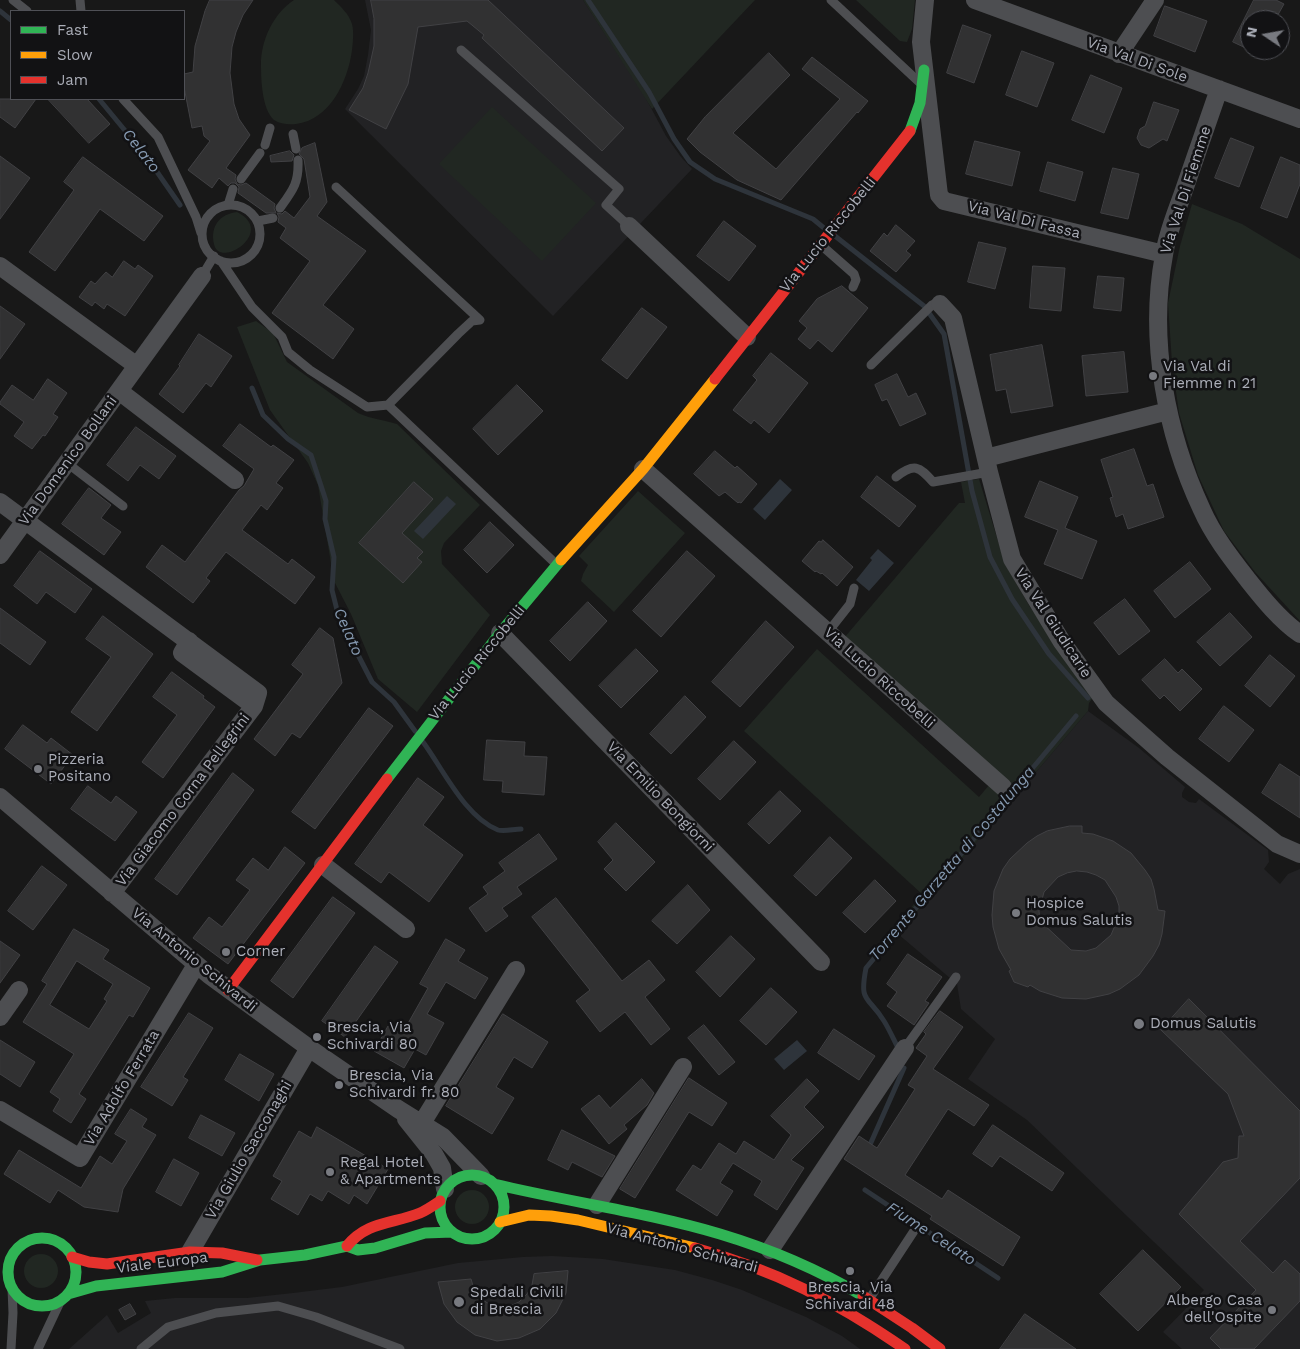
<!DOCTYPE html>
<style>
body{margin:0}
#map{position:relative;width:1300px;height:1349px;overflow:hidden;background:#181818;font-family:"Work Sans",sans-serif}
canvas{display:block}
.legend{position:absolute;left:10px;top:10px;width:175px;height:90px;box-sizing:border-box;background:#121214;border:1px solid #4f5056;margin:0;padding:6px 9px;list-style:none;font-size:15px;color:#abaeb8}
.legend li{display:flex;align-items:center;gap:10px;height:25px}
.legend b{width:25px;border:1px solid #4f5056}
.north{position:absolute;left:1240px;top:10px;width:50px;height:50px;box-sizing:border-box;background:#121214;border:1px solid #4f5056;border-radius:50%;rotate:282deg;font-size:14px;font-weight:700;line-height:20px;text-align:center;color:#abaeb8}
.north::after{content:'';display:block;margin:auto;width:18px;height:22px;background:#787a80;clip-path:polygon(50% 0,100% 100%,50% 72%,0 100%)}
</style>
<div id="map">
<canvas width="1300" height="1349"></canvas>
<ul class="legend">
<li><b style="height:6px;background:#30b455"></b>Fast</li>
<li><b style="height:6px;background:#ff9f0a"></b>Slow</li>
<li><b style="height:6px;background:#e5322d"></b>Jam</li>
</ul>
<div class="north">N</div>
</div>
<script>
const g = document.querySelector('canvas').getContext('2d');
g.lineJoin = 'round';
function paint(path, color) {
  g.fillStyle = color;
  g.fill(path, 'evenodd');
}
function strokePath(path, color, width, dash) {
  g.strokeStyle = color;
  g.lineWidth = width;
  g.lineCap = dash ? 'butt' : 'round';
  g.setLineDash(dash || []);
  g.stroke(path);
}
function write(font, color, halo, rows, align = 'center') {
  g.font = font + ' "Work Sans",sans-serif';
  g.lineWidth = 5;
  g.setLineDash([]);
  g.textBaseline = 'middle';
  g.strokeStyle = halo;
  g.fillStyle = color;
  for (const [text, x, y, turn = 0] of rows) {
    g.save();
    g.translate(x, y);
    g.rotate((+turn || 0) * Math.PI / 180);
    g.textAlign = isNaN(turn) ? turn : align;
    if (halo) g.strokeText(text, 0, 0);
    g.fillText(text, 0, 0);
    g.restore();
  }
}
paint(new Path2D(`
 M365 0H583L642 91 666 136 681 157 692 169 553 316 345 109 358 89 364 76 368 55 371 30Z
 M1088 711 1139 748 1185 787 1182 793V797L1189 802 1196 803 1199 799 1268 850 1269 862 1264 869 1280 884 1288 874 1300 869V1349H1182L1163 1332 1204 1290 1027 1120 968 1079 995 1039 961 1009 957 984 898 934Z
 M552 1256 603 1259 675 1270 712 1280 742 1290 806 1317 842 1336 860 1349H69L107 1315 118 1333 151 1313 145 1301 175 1298H247L293 1293 342 1287 458 1263 523 1257Z`), '#222224');
paint(new Path2D(`
 M294 0H334C341 7 349 14 352 24 354 32 353 42 352 50 348 81 330 120 296 124 289 125 280 124 274 120 262 109 261 80 261 65 261 40 273 14 294 0Z
 M583 0H755L652 109Z
 M856 0H915L912 29 907 42 900 41Z
 M492 107 596 203 542 261 439 164Z
 M1192 204 1242 224 1300 259V621L1255 572 1224 531 1198 475 1179 413 1172 363 1168 303 1180 246Z
 M237 212C277 232 219 270 214 244 210 226 220 214 237 212Z
 M256 321 273 333 287 362 358 413C371 419 384 420 397 424L480 505 444 543 441 551 442 564 490 615 417 712 378 679 351 614 334 581 318 485 308 463 270 410 237 327Z
 M979 479 1005 564 1030 607 1094 696 1089 703 1088 711 898 934 893 930 922 894 744 731 817 649 979 797 990 784 844 638 959 503H965L961 482Z
 M638 491 685 533 614 612 581 581 583 574 588 565 579 556Z
 M455 1207a17 17 0 1 1 34 0a17 17 0 1 1-34 0Z
 M24 1271a17 17 0 1 1 34 0a17 17 0 1 1-34 0Z`), '#212722');
paint(new Path2D(`
 M780 479 792 490 765 520 753 509Z
 M447 496 456 504 423 539 414 531Z
 M878 549 894 563 869 591 856 580 872 560 870 558Z
 M797 1040 807 1051 784 1070 774 1059Z`), '#2e343b');
strokePath(new Path2D(`
 M588 0 649 92 674 139 690 162 715 179 813 219 824 228
 M0 11 11 20
 M99 99 146 156 180 205
 M835 236 924 306 944 334 972 491 990 557 1012 599 1049 654 1088 698
 M252 388 263 415 288 439 311 455 326 501 325 519 334 557 332 590 339 618 372 682 394 702 415 731
 M423 742C443 769 465 817 498 830 504 832 514 829 521 829
 M897 1046C893 1038 889 1029 884 1021 868 995 859 1004 866 968L1076 716
 M869 1147 904 1068
 M865 1190 998 1278`), '#2e343b', 5);
const building = new Path2D(`
 M210 0H253L243 15 236 32 232 47 230 73 234 104 239 119 250 135 226 168 236 175 235 179 237 184 241 185 246 183 275 204 274 208 276 213H266L238 193 239 187 235 183H231L228 186 219 178 212 188 188 170 210 141 204 136 202 126 192 128 184 87V74L193 72 195 46 205 11Z
 M371 0H488L624 128 602 151 482 38 484 35 467 21 418 27 408 84 386 129 349 110 363 88 368 73 374 46V19Z
 M1254 0H1276L1284 4 1275 20H1250V50L1233 42Z
 M1165 6 1207 21 1195 52 1154 36Z
 M963 25 991 35 974 83 947 73Z
 M1022 51 1054 63 1037 107 1006 95Z
 M769 53 790 75 733 133 776 169 840 99 802 69 812 57 868 101 858 113 857 112 781 200 737 180 700 152 687 139 705 117Z
 M1091 75 1122 88 1104 133 1072 120Z
 M0 99H36L15 128 0 117Z
 M48 99H87L110 124 89 143Z
 M1154 102 1179 110 1167 141 1163 139 1149 148 1141 145 1137 138 1140 129 1145 126Z
 M1231 138 1254 147 1239 187 1215 178Z
 M975 141 1020 152 1012 186 966 174Z
 M315 143 327 202 317 216 366 251 323 305 354 329 333 359 272 313 310 261 280 238 286 228 278 222 279 217 277 213 282 214 285 211 294 218 310 197 304 159 299 154 302 148Z
 M290 151 294 155 292 161 271 162 270 156Z
 M0 156 30 178 0 219Z
 M83 157 163 216 144 241 100 209 55 271 29 252 74 190 64 182Z
 M1281 157 1300 165V184L1287 218 1261 208Z
 M1048 162 1083 172 1075 201 1040 191Z
 M1113 168 1139 174 1128 219 1101 213Z
 M724 221 756 246 729 281 697 256Z
 M896 225 915 241 906 251 911 255 896 272 870 251 884 233 887 236Z
 M979 242 1006 248 995 289 968 282Z
 M124 261 135 269 138 265 153 276 125 316 107 304 104 309 95 302 92 306 79 297 91 281 95 284 106 272 112 277Z
 M1033 266 1065 268 1061 311 1030 308Z
 M1098 276 1124 278 1121 311 1094 308Z
 M842 286 868 308 832 352 818 340 810 349 798 339 807 328 799 321 817 299Z
 M0 306 25 324 0 359Z
 M642 308 667 327 627 379 602 360Z
 M199 334 232 356 211 387 206 383 183 413 159 394 180 366 179 365Z
 M1042 345 1053 406 1011 413 1006 389 996 391 990 355Z
 M1124 352 1128 392 1086 396 1082 356Z
 M771 353 808 383 769 433 754 420 751 424 733 410 757 380 753 376Z
 M897 374 908 397 916 393 926 414 900 426 887 399 882 401 875 385Z
 M48 379 67 393 53 414 58 417 45 436 43 435 32 449 14 436 24 422 0 404V402L12 385 33 400Z
 M517 385 543 411 498 455 473 429Z
 M240 424 271 447 273 445 294 460 276 483 283 488 267 510 261 505 242 530 288 564 292 559 315 577 295 604 226 552 206 578 210 581 193 603 146 567 162 545 185 562 239 490 244 486 254 469 223 446Z
 M136 427 176 456 159 479 140 465 128 481 107 465Z
 M1134 449 1147 486 1153 484 1164 517 1128 529 1123 514 1116 517 1110 498 1113 497 1101 460Z
 M715 451 735 468 737 466 757 484 741 503 739 502 738 503 725 492 719 496 694 474Z
 M877 476 916 506 899 527 861 497Z
 M1040 481 1078 497 1065 528 1097 541 1082 579 1044 564 1058 530 1025 517Z
 M414 482 433 499 402 533 423 552 417 558 422 562 403 583 359 543Z
 M89 488 111 505 101 518 121 532 104 555 62 524Z
 M490 522 514 545 487 573 464 550Z
 M823 540 853 567 837 586 822 573 821 574 816 571 815 572 802 561 819 541 821 542Z
 M40 551 92 589 75 613 46 592 37 604 14 586Z
 M687 551 715 576 661 637 633 611Z
 M1190 562 1211 589 1175 618 1154 591Z
 M1125 599 1150 631 1119 655 1094 623Z
 M588 602 607 621 570 661 550 641Z
 M0 608 46 642 30 665 0 643Z
 M1230 613 1252 637 1220 666 1197 642Z
 M103 616 153 654 97 731 71 712 111 657 86 639Z
 M766 621 794 647 740 707 712 682Z
 M320 628 333 638 342 683 300 738 292 733 275 756 254 739 303 674 292 665Z
 M636 649 658 671 621 708 599 686Z
 M1270 655 1295 676 1270 707 1245 686Z
 M1165 659 1178 673 1182 669 1202 689 1180 711 1164 695 1160 699 1142 680Z
 M172 672 204 696 203 698 215 707 163 778 142 762 177 715 153 697Z
 M685 696 706 717 671 754 650 734Z
 M1224 706 1254 730 1229 762 1199 739Z
 M369 708 393 726 315 829 292 812Z
 M23 725 47 743 51 738 73 755 51 784 5 749Z
 M487 740 525 742 524 756 547 757 544 795 502 792 503 781 484 780Z
 M734 741 756 762 720 800 698 779Z
 M1280 764 1300 777V818L1262 793Z
 M233 773 254 790 177 895 155 879Z
 M418 778 444 797 423 825 463 855 429 902 389 872 381 883 355 864Z
 M88 786 111 803 116 796 137 812 115 841 71 809Z
 M780 791 801 811 769 844 748 824Z
 M616 823 655 862 626 891 604 869 613 860 598 842Z
 M1070 826H1082V833L1093 834 1113 841 1131 853 1145 870 1151 879 1154 889 1158 910 1165 911 1162 934 1159 945 1153 956 1139 975 1120 989 1109 994 1086 999 1062 998 1040 991 1030 985 1028 987 1014 982 1009 971 1011 970 999 949 993 927 992 915 994 891 1003 869 1010 859 1027 843 1037 836 1047 831ZM1077 871 1087 872 1096 875 1105 880 1116 897 1119 906V916L1111 935 1096 948 1086 951 1071 950 1040 921 1039 911 1044 892 1058 877 1067 873Z
 M539 834 557 859 517 887 522 894 502 908 508 916 486 932 469 908 488 894 483 887 505 871 499 863Z
 M830 837 852 858 816 896 794 876Z
 M285 847 305 863 228 964 193 938 209 917 222 927 250 890 236 880 253 858 268 870Z
 M42 866 67 885 33 930 8 911Z
 M875 880 896 901 865 933 843 913Z
 M688 885 710 910 677 944 652 921Z
 M333 897 355 913 293 998 271 981Z
 M556 898 622 981 649 960 665 980 645 997 670 1029 651 1045 625 1012 600 1032 576 1001 590 990 532 917Z
 M74 929 109 950 103 959 150 988 133 1017 129 1015 79 1094 86 1099 71 1123 53 1111 60 1099 50 1092 74 1054 23 1022 47 984 42 981ZM77 961 113 984 104 999 107 1001 89 1029 50 1005Z
 M731 936 755 959 720 997 696 972Z
 M446 939 465 950 458 961 488 978 475 999 446 982 427 1014 444 1023 426 1055 415 1049 404 1068 374 1051 388 1026 402 1034 428 988 420 984Z
 M0 941 20 955 0 983Z
 M375 946 398 962 345 1037 322 1021Z
 M908 954 942 977 925 1001 929 1003 914 1025 887 1006 897 992 887 984Z
 M771 988 797 1012 766 1045 740 1021Z
 M1189 999 1300 1111V1178L1240 1241 1273 1273 1285 1260 1300 1274V1301L1254 1349H1221L1210 1338 1256 1290 1179 1214 1223 1162 1238 1158 1239 1136H1244L1228 1094 1161 1030Z
 M940 1011 963 1027 933 1069 989 1105 974 1126 948 1109 905 1175 942 1199 948 1190 1020 1237 1003 1266 930 1219 932 1216 844 1159 859 1136 877 1148 915 1089 908 1085 927 1056 916 1048 926 1034 924 1032Z
 M189 1013 213 1028 183 1077 188 1080 172 1106 141 1087Z
 M503 1014 548 1042 532 1068 514 1057 496 1087 514 1098 492 1134 446 1106Z
 M704 1025 735 1062 719 1075 688 1038Z
 M834 1029 875 1056 859 1080 818 1053Z
 M0 1040 35 1062 20 1087 0 1074Z
 M240 1054 274 1074 259 1101 225 1080Z
 M689 1078 727 1103 712 1126 689 1112 635 1198 620 1189Z
 M642 1079 654 1093 647 1105 624 1125 627 1129 609 1144 581 1109 599 1095 610 1108Z
 M807 1079 819 1091 804 1107 824 1127 791 1160 804 1168 777 1210 754 1195 762 1181 733 1163 720 1183 733 1191 717 1216 676 1190 693 1165 701 1170 719 1143 736 1154 744 1141 774 1160 791 1135 771 1116Z
 M131 1109 147 1119 142 1127 156 1135 123 1189 118 1212 84 1207 58 1190 50 1203 4 1174 19 1150 81 1188 100 1156 112 1164 127 1141 115 1134Z
 M201 1115 235 1133 222 1156 189 1138Z
 M993 1125 1064 1173 1052 1191 1000 1156 992 1167 973 1154Z
 M317 1127 388 1169 367 1204 354 1195 349 1204 328 1191 322 1201 310 1194 298 1215 271 1199 282 1181 273 1176 299 1131 311 1138Z
 M562 1130 615 1156 602 1177 572 1162 568 1170 548 1160Z
 M174 1159 199 1173 181 1206 156 1192Z
 M1143 1250 1181 1287 1138 1331 1100 1294Z
 M568 1271 566 1293 556 1313 540 1329 519 1338 497 1341 475 1335 457 1322 444 1304 438 1282 471 1279 474 1289 480 1298 489 1304 499 1307 510 1306 519 1302 527 1294 532 1285 534 1274Z
 M130 1304 136 1314 125 1320 119 1310Z
 M1025 1314 1076 1349H1000Z`);
paint(building, '#313132');
strokePath(building, '#414144', 1);
strokePath(new Path2D(`
 M13 0 27 11
 M80 0 81 11
 M831 0 919 82
 M461 50 619 189 606 205 629 226
 M123 99 158 137 196 217 201 233
 M293 134 296 149
 M265 145 270 128
 M241 179 260 153
 M336 187 480 320 472 321 458 334 388 405 555 563
 M228 205 233 189
 M202 234a29 29 0 1 1 58 0a29 29 0 1 1-58 0Z
 M280 208C293 190 299 183 298 160
 M258 221 273 218
 M821 245 854 274 856 280 853 287
 M221 261 252 307 282 337 288 352 310 370 367 407 388 405
 M202 276 214 256
 M871 365 932 305 936 303 940 304
 M67 463 123 506
 M896 477C914 463 919 466 933 482L989 472
 M828 632 850 604 854 588
 M905 1048 956 977
 M870 1298 914 1231
 M11 1349 13 1313 12 1288
 M38 1349 61 1300
 M141 1349 168 1327 216 1313 278 1306 316 1317 400 1349`), '#4d4e51', 9);
strokePath(new Path2D(`
 M925 0 921 42 939 195 944 201 1164 254
 M975 0 1300 119
 M1119 54 1155 0
 M1219 89C1207 124 1195 159 1183 193 1176 213 1167 234 1164 255 1148 340 1166 433 1202 510 1213 535 1231 558 1248 580 1263 599 1280 620 1300 634
 M629 226 747 337
 M0 266 137 366
 M940 304 953 318 989 472 1012 559 1062 642 1106 703 1167 757 1277 844 1300 854
 M119 391 235 480
 M986 458 1168 411
 M643 469 1003 787
 M0 502 258 693 254 706 112 893
 M0 555 202 276
 M500 633 821 962
 M189 641 182 653 254 706
 M0 797 209 975 309 1048 398 1109 443 1137 481 1176
 M323 865 406 929
 M0 1017 19 990
 M0 1110 80 1158 196 965
 M406 1119 434 1154 442 1168 445 1189
 M422 1123 516 970
 M597 1205 683 1067
 M770 1250 905 1048
 M190 1252 309 1048`), '#4d4e51', 18);
strokePath(new Path2D(`
 M910 131 920 103 924 70
 M387 779 500 633 561 560
 M440 1207a32 32 0 1 1 64 0a32 32 0 1 1-64 0Z
 M494 1184C569 1202 646 1212 720 1234 770 1249 819 1270 863 1296
 M8 1272a34 34 0 1 1 68 0a34 34 0 1 1-68 0Z
 M68 1294 96 1286 222 1272 260 1260 305 1255 347 1246 358 1250 375 1248 425 1233 452 1232`), '#30b455', 11);
strokePath(new Path2D(`
 M561 560 643 469 715 379
 M500 1222 529 1215 551 1216 578 1220 695 1248`), '#ff9f0a', 11);
strokePath(new Path2D(`
 M715 379 910 131
 M228 990 387 779
 M347 1246C367 1221 393 1224 420 1213 427 1210 434 1205 440 1201
 M695 1248C775 1270 837 1302 905 1349
 M72 1257 89 1262 107 1264 190 1252 222 1253 257 1260
 M863 1296 912 1328 940 1349`), '#e5322d', 11);
for (const [x, y, r, color] of [
 [1153,376,5,"#787a80"],
 [38,769,5,"#787a80"],
 [1016,913,5,"#787a80"],
 [226,952,5,"#787a80"],
 [1139,1024,6,"#787a80"],
 [317,1037,5,"#787a80"],
 [339,1085,5,"#787a80"],
 [330,1172,5,"#787a80"],
 [850,1271,5,"#787a80"],
 [459,1302,6,"#787a80"],
 [1272,1310,5,"#787a80"]
]) {
  const dot = new Path2D();
  dot.arc(x, y, r, 0, 2 * Math.PI);
  g.fillStyle = color;
  g.fill(dot);
  strokePath(dot, '#121214', 2);
}
write('15px', '#abaeb8', '#121214', [
 ["Via Val Di Sole",1137,60,20],
 ["Via Val Di Fiemme",1186,190,-72],
 ["Via Val Di Fassa",1024,220,14],
 ["Via Lucio Riccobelli",828,235,-51],
 ["Via Domenico Bollani",68,461,-54],
 ["Via Val Giudicarie",1053,623,57],
 ["Via Lucio Riccobelli",477,663,-51],
 ["Via Lucio Riccobelli",879,678,42],
 ["Via Emilio Bongiorni",660,797,46],
 ["Via Giacomo Corna Pellegrini",183,800,-53],
 ["Via Antonio Schivardi",194,960,39],
 ["Via Adolfo Ferrata",122,1088,-59],
 ["Via Giulio Sacconaghi",249,1150,-60],
 ["Via Antonio Schivardi",682,1248,15],
 ["Viale Europa",162,1263,-7]
]);
write('15px', '#abaeb8', '#121214', [
 ["Via Val di",1163,367],
 ["Fiemme n 21",1163,384],
 ["Pizzeria",48,760],
 ["Positano",48,777],
 ["Hospice",1026,904],
 ["Domus Salutis",1026,921],
 ["Corner",236,952],
 ["Domus Salutis",1150,1024],
 ["Brescia, Via",327,1028],
 ["Schivardi 80",327,1045],
 ["Brescia, Via",349,1076],
 ["Schivardi fr. 80",349,1093],
 ["Regal Hotel",340,1163],
 ["& Apartments",340,1180],
 ["Brescia, Via",850,1288,"center"],
 ["Schivardi 48",850,1305,"center"],
 ["Spedali Civili",470,1293],
 ["di Brescia",470,1310],
 ["Albergo Casa",1262,1301,"right"],
 ["dell'Ospite",1262,1318,"right"]
], 'left');
write('italic 16px', '#8599b0', '#121214', [
 ["Celato",141,151,52],
 ["Celato",348,632,66],
 ["Torrente Garzetta di Costalunga",952,864,-50],
 ["Fiume Celato",931,1234,33]
]);
</script>
